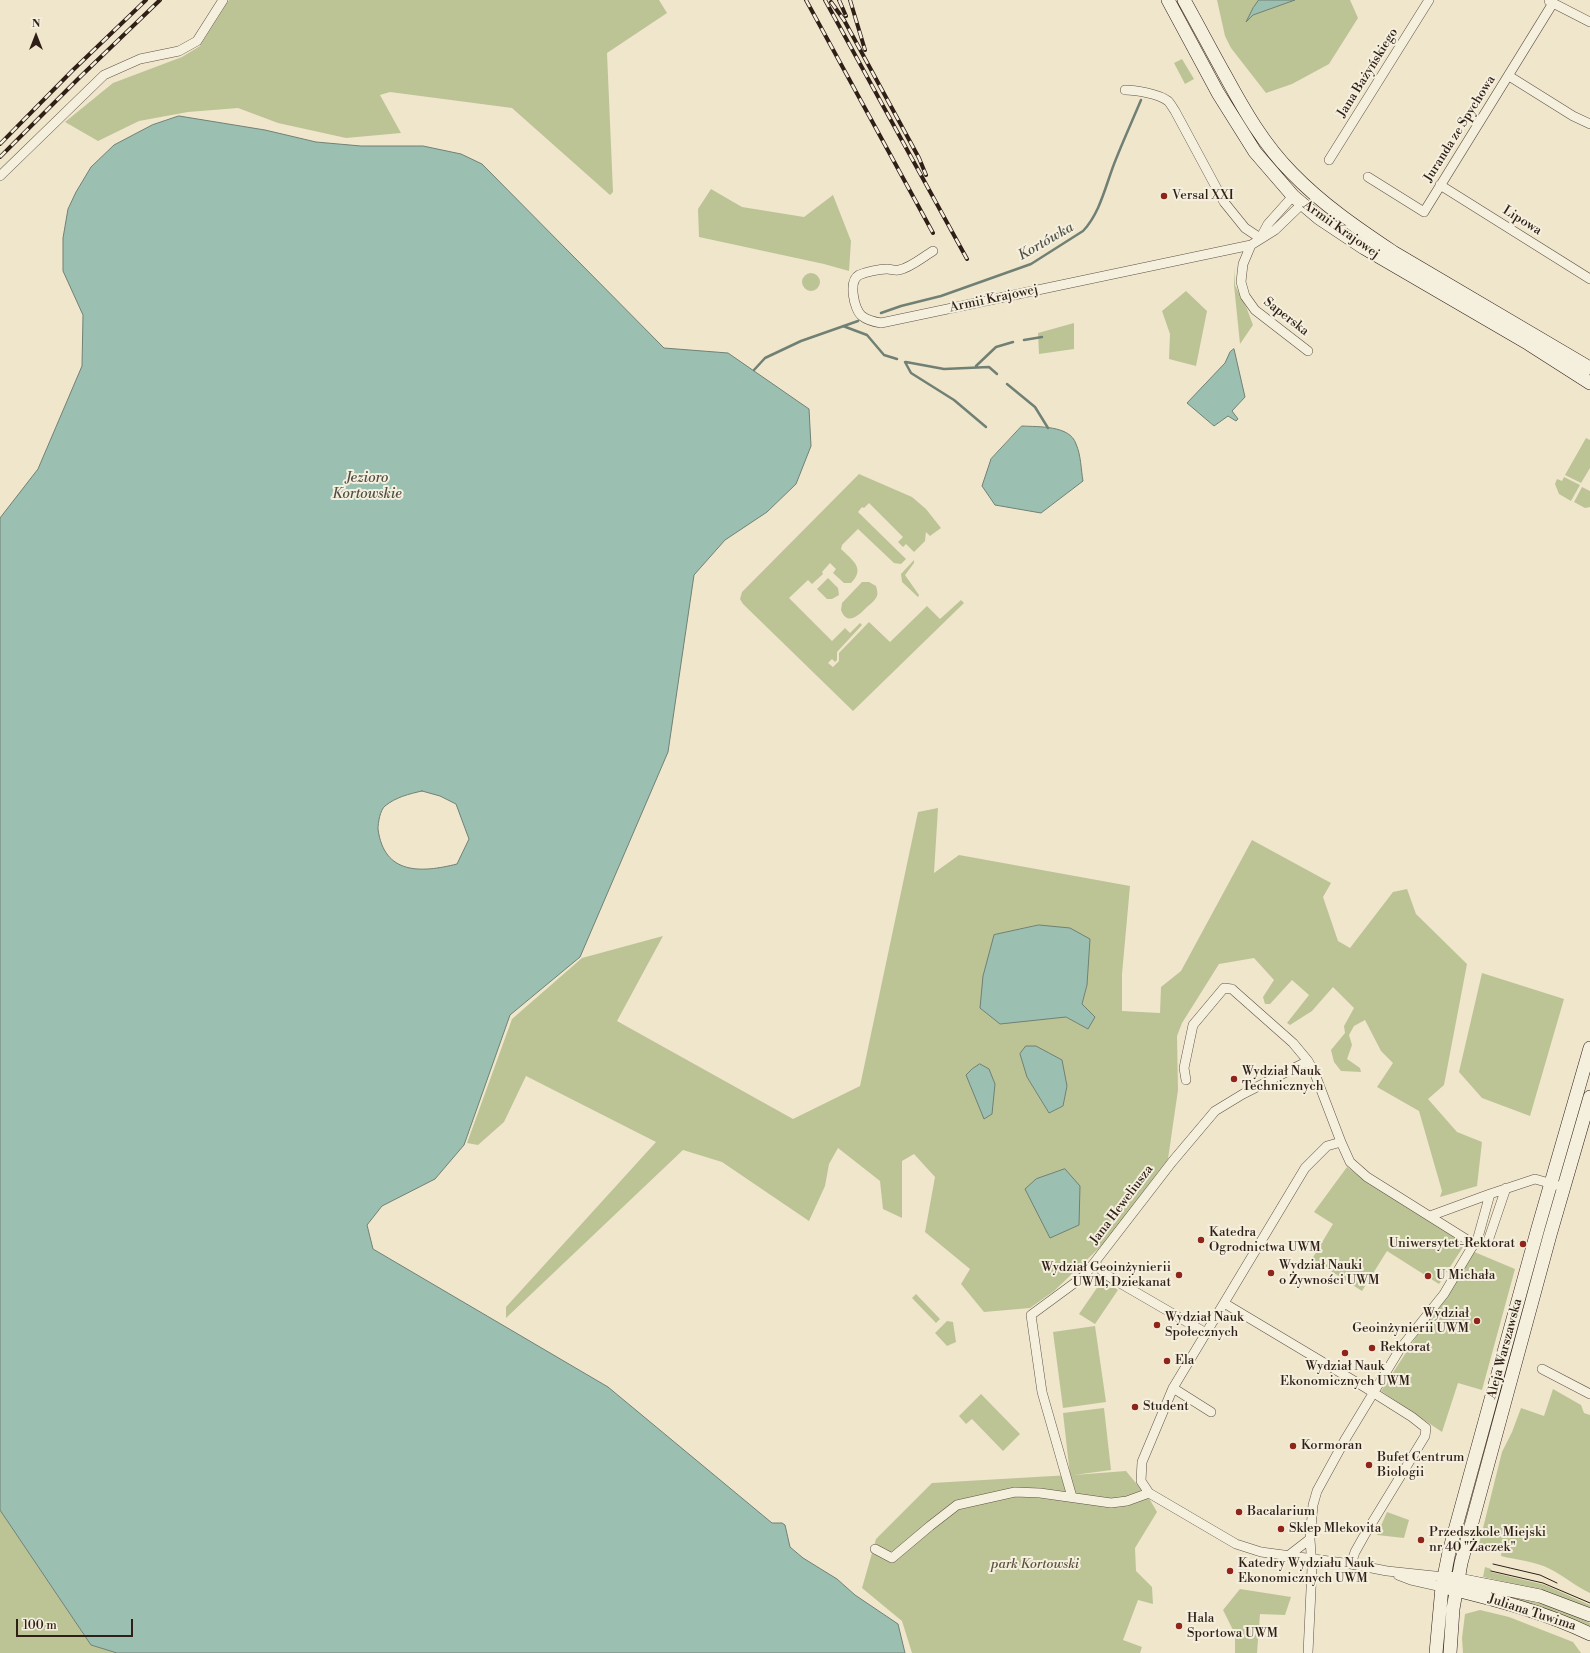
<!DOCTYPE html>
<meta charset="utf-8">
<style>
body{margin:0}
#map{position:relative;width:1590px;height:1653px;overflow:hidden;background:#f0e6cc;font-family:"Libre Bodoni",serif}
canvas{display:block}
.north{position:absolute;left:16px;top:16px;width:40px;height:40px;-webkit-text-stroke:3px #f5efde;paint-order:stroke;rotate:0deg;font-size:11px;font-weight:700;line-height:16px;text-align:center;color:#301f17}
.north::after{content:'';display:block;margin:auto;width:14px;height:18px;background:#301f17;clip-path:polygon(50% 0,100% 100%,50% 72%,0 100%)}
.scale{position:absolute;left:16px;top:1619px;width:117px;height:18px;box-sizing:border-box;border:2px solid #301f17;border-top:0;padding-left:5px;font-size:12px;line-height:14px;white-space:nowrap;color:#301f17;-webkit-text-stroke:3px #f5efde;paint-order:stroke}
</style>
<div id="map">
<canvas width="1590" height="1653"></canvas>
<div class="north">N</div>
<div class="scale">100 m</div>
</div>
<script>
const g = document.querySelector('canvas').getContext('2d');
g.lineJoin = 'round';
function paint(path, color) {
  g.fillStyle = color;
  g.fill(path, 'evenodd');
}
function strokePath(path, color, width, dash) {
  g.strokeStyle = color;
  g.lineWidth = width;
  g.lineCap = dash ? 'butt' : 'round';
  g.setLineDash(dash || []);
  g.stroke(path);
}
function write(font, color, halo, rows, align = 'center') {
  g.font = font + ' "Libre Bodoni",serif';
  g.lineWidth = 4;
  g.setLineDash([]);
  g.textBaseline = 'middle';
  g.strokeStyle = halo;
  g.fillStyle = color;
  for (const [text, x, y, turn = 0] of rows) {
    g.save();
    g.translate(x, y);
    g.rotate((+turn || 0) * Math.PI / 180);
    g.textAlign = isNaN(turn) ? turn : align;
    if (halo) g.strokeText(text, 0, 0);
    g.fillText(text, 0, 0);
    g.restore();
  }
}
paint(new Path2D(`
 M229 0H659L667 13 607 53 613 192 610 195 512 108 390 92 380 95 401 133 346 138 278 123 238 108 188 112 139 121 98 141 65 122 113 83 182 57 200 46Z
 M1217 0H1350L1358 18 1329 64 1292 84 1266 93 1231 48 1225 36Z
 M1182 59 1194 79 1185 84 1174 63Z
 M711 189 742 207 804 217 833 195 851 241 849 271 824 264 699 237 698 209Z
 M1235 268V285L1247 309 1253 325 1240 344 1234 285Z
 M802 282a9 9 0 1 1 18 0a9 9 0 1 1-18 0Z
 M1186 291 1207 311 1196 366 1169 359 1170 334 1162 311Z
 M1074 323V349L1039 354 1038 333Z
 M1586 438 1590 440V468L1581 483 1565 475Z
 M859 474 912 497 926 509 941 528 930 536 926 532 925 541 914 552 906 544 903 547 898 542 903 537 869 503 864 508 862 507 858 512 906 559 901 564 894 563 858 529 842 545 841 549C852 560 866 568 851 583H844L833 573 836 569 830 563 822 572 823 574 812 584 808 580 789 598 832 641 845 628 850 633 860 623 862 625 837 652V660L835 662 832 659 828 663 833 667 839 661V653L869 622 890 642 927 606 940 619 961 600 964 603 853 711 743 604 740 599 742 592Z
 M1564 477 1580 485 1571 501 1559 494 1555 484 1557 479 1562 481Z
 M1582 487 1590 491V507L1585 508 1574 502Z
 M914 560V563L905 575 919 595 918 597 902 582 901 574Z
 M828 578 838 588 839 595 832 599H827L817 589Z
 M862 582H869L876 586C877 590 878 593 877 596 875 601 869 605 866 608 858 616 847 626 841 610L842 603Z
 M938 808 934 873 959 855 1130 886 1122 974V1011L1160 1013 1161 987 1181 971 1252 840 1331 883 1323 897 1338 941 1350 948 1393 892 1407 889 1416 914 1467 964 1444 1085 1428 1099 1457 1132 1482 1142 1477 1186 1440 1197 1442 1191 1419 1111 1377 1087 1393 1063 1381 1051 1365 1020 1354 1026 1349 1035 1352 1045 1347 1059 1360 1068 1361 1072 1341 1071 1334 1062 1331 1050 1345 1033 1344 1026 1354 1008 1333 987 1312 1011 1290 1025 1287 1023 1309 995 1292 980 1270 1004H1265L1263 997 1274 980 1254 958 1219 964 1182 1023 1177 1036 1178 1090 1168 1159 1128 1212 1116 1232 1054 1291 1030 1308 984 1312 961 1284 970 1269 925 1232 935 1177 914 1154 902 1161V1218L883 1209 880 1181 838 1148 829 1164 825 1186 809 1221 722 1162 683 1150 506 1318V1307L656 1142 526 1076 504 1122 478 1145 467 1143 512 1019 582 958 663 936 617 1021 793 1119 860 1086 918 812ZM1039 925 1087 985 1082 1004 1088 1029 1066 1017 1018 930ZM1027 1077 1067 1086 1063 1106 1049 1113Z
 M1482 973 1564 999 1530 1116 1482 1098 1459 1072Z
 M1347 1167 1363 1179 1465 1244 1439 1284 1387 1251 1362 1291 1312 1259 1333 1224 1314 1212Z
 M1472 1251 1515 1269 1482 1390 1458 1383 1442 1432 1381 1391Z
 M1103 1279 1118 1290 1095 1324 1079 1314Z
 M916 1294 940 1319 936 1323 912 1298Z
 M947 1321 953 1322 956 1342 947 1346 935 1333Z
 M1095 1326 1106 1402 1063 1408 1053 1332Z
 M1553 1389 1581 1405 1584 1413 1590 1415V1593C1575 1586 1564 1576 1550 1569 1535 1561 1516 1560 1501 1556L1502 1548 1492 1546 1490 1553 1479 1550 1478 1548 1502 1452 1512 1432 1521 1408 1544 1416Z
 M981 1394 1020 1434 1003 1451 972 1419 966 1424 959 1416Z
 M1104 1408 1111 1470 1074 1475 1126 1471 1150 1500 1157 1512 1135 1548 1136 1571 1152 1587 1153 1604 1138 1600 1123 1640 1142 1647 1140 1653H912L902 1621 862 1588 876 1539 932 1483 1070 1475 1063 1413Z
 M0 1510 91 1645 117 1653H0Z
 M1387 1512 1409 1520 1404 1538 1377 1535Z
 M1485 1567 1491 1569V1572L1545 1585 1590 1605V1608L1549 1592 1483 1577Z
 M1240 1589 1291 1597 1285 1615 1260 1614 1257 1653H1235V1634L1223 1610Z
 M1498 1594C1530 1600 1561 1608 1590 1623V1630Z
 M1480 1610 1509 1617 1573 1642 1581 1653H1463L1462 1638 1465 1614Z`), '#bcc496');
const water = new Path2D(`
 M1259 0H1295L1253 15 1246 22 1253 8Z
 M179 116 265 130 316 142 361 146H423L461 154 482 164 664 348 728 353 809 409 811 446 796 484 767 512 725 540 694 575 668 752 580 957 510 1015 464 1145 435 1179 382 1206 367 1225 373 1249 608 1387 772 1523H782L785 1525 790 1547 803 1558 837 1579 855 1595 898 1624 905 1653H117L91 1645 0 1510V518L38 469 82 366 83 315 63 271V238L68 209 76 192 91 167 114 145 152 125ZM422 791 440 796 456 804 469 839 457 864C421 873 384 875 378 829 378 823 380 810 385 806 396 797 409 794 422 791Z
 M1234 349 1245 397 1232 411 1238 419 1236 421 1228 416 1214 426 1187 403 1225 363 1230 352Z
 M1022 426C1038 427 1070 425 1076 444 1081 455 1081 470 1083 481L1041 513 995 505 982 486 991 459Z
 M1039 925 1070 928 1090 939 1087 985 1082 1004 1095 1017 1088 1029 1066 1017 1000 1024 980 1008 983 976 994 935Z
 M1026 1046H1036L1062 1060 1067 1086 1063 1106 1049 1113 1027 1077 1020 1054Z
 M980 1064 989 1069 995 1084 992 1114 984 1119 966 1075 972 1069Z
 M1065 1169 1080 1186 1079 1225 1050 1238 1025 1189 1036 1179Z`);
paint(water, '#9bc0b2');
strokePath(water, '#708074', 1);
strokePath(new Path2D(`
 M881 313 901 306 941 296 1031 264 1083 231C1101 212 1106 183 1116 159 1124 139 1133 119 1141 100
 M843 326 867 335 884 355 897 359
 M1024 340 1042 337
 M905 362 911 373 954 400 986 427
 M906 362 944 369 989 367 997 374
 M976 366 996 347 1013 342
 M754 370 765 358 801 341 858 321
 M1007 384 1035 407 1048 428`), '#708074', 2.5);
const street = new Path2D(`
 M1549 1 1590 22
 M1509 76 1573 116 1590 124
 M1125 90C1136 90 1159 94 1168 101 1170 103 1173 108 1175 111L1224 202 1245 228 1260 238
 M1329 160 1429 0
 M0 176 104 75 140 59 179 51 197 41 223 0
 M1368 177 1424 212 1553 3
 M1440 185 1590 279
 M1302 204 1275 230 1251 245 1243 264 1241 282 1245 296 1255 310 1308 351
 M1261 237 1268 224 1293 196
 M933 251C923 257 910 268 899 270 895 271 891 269 887 269 879 269 866 272 859 275 848 281 854 310 862 316 867 320 875 322 881 323L1251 245
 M1186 1080 1184 1068 1193 1025 1224 988 1232 989 1293 1043 1308 1061 1315 1074 1341 1142 1350 1162 1367 1177 1469 1241 1475 1244 1477 1241 1490 1194 1535 1179 1556 1185
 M1341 1142 1327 1146 1305 1168 1173 1388 1142 1462 1141 1481 1149 1493 1236 1544 1261 1552 1351 1564 1387 1571 1444 1577
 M1430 1216 1490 1194
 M1095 1263 1104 1273 1113 1279 1206 1333
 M1224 1303 1366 1388 1412 1417 1426 1428 1425 1436 1364 1536 1355 1552 1351 1564
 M1542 1369 1590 1394
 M1173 1388 1211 1412
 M1072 1497 1042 1392 1031 1315 1084 1276 1172 1162 1215 1111 1243 1094 1308 1061
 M875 1549 892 1558 930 1526 957 1505 1015 1492 1040 1493 1111 1503 1127 1501 1149 1493
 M1288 1556 1310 1539
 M1398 1575 1411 1580 1442 1587
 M1308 1653 1312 1568 1310 1539 1313 1505 1317 1491 1346 1438 1400 1349 1444 1294 1472 1247 1475 1244H1487L1506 1188`);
const secondary = new Path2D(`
 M1168 0 1218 93 1255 152 1293 196 1319 218 1364 248 1529 344 1590 383
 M1184 0C1198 25 1211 50 1225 75 1244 110 1264 145 1292 173 1322 204 1357 228 1393 252L1590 368
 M1449 1578 1540 1596 1590 1615
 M1448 1588C1496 1600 1545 1612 1590 1634
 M1436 1653 1442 1587 1449 1552 1538 1228 1590 1048
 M1450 1653 1453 1609 1461 1563 1550 1235 1590 1097`);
strokePath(street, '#605144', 10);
strokePath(secondary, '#301f17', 14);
strokePath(street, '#f5efde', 9);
strokePath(secondary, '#f5efde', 13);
strokePath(new Path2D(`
 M1493 1564 1540 1575 1557 1583
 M1491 1571 1543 1583 1590 1603`), '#301f17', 1);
const rail = new Path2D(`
 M806 0 933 233
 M825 0 967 259
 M839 0 846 16
 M850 0 865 50
 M831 2 844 20 919 158 926 175
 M0 144 73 70 146 0
 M0 157 80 77 160 0`);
strokePath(rail, '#301f17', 4);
strokePath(rail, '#f5efde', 2.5, [8]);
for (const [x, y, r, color] of [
 [1164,196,4,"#8f2418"],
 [1234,1079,4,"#8f2418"],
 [1201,1240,4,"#8f2418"],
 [1523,1244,4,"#8f2418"],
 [1271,1273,4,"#8f2418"],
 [1179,1275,4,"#8f2418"],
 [1428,1276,4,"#8f2418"],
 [1477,1321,4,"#8f2418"],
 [1157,1325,4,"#8f2418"],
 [1372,1348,4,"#8f2418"],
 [1345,1353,4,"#8f2418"],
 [1167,1361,4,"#8f2418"],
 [1135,1407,4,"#8f2418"],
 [1293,1446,4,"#8f2418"],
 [1369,1465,4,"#8f2418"],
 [1239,1512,4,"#8f2418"],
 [1281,1529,4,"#8f2418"],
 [1421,1540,4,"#8f2418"],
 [1230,1571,4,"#8f2418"],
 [1179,1626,4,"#8f2418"]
]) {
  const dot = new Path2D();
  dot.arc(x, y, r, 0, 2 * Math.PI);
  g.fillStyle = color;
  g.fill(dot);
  strokePath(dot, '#f5efde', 1.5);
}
write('13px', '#301f17', '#f5efde', [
 ["Jana Bażyńskiego",1368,73,-58],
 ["Juranda ze Spychowa",1460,129,-58],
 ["Lipowa",1522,221,32],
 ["Armii Krajowej",1341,230,35],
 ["Armii Krajowej",994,299,-12],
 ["Saperska",1286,317,38],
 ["Jana Heweliusza",1122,1205,-53],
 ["Aleja Warszawska",1505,1349,-75],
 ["Juliana Tuwima",1532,1613,18]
]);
write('13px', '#301f17', '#f5efde', [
 ["Versal XXI",1172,196],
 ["Wydział Nauk",1242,1072],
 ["Technicznych",1242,1087],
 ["Katedra",1209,1233],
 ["Ogrodnictwa UWM",1209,1248],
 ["Uniwersytet-Rektorat",1515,1244,"right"],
 ["Wydział Nauki",1279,1266],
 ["o Żywności UWM",1279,1281],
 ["Wydział Geoinżynierii",1171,1268,"right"],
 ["UWM, Dziekanat",1171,1283,"right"],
 ["U Michała",1436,1276],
 ["Wydział",1469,1314,"right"],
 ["Geoinżynierii UWM",1469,1329,"right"],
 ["Wydział Nauk",1165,1318],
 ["Społecznych",1165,1333],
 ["Rektorat",1380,1348],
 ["Ela",1175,1361],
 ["Wydział Nauk",1345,1367,"center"],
 ["Ekonomicznych UWM",1345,1382,"center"],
 ["Student",1143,1407],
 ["Kormoran",1301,1446],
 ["Bufet Centrum",1377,1458],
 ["Biologii",1377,1473],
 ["Bacalarium",1247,1512],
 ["Sklep Mlekovita",1289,1529],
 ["Przedszkole Miejski",1429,1533],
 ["nr 40 \"Żaczek\"",1429,1548],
 ["Katedry Wydziału Nauk",1238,1564],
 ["Ekonomicznych UWM",1238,1579],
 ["Hala",1187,1619],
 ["Sportowa UWM",1187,1634]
], 'left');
write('italic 13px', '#5a513d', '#f5efde', [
 ["park Kortowski",1035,1565]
]);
write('italic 14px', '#504f46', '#f5efde', [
 ["Kortówka",1046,242,-30],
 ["Jezioro",367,479],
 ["Kortowskie",367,495]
]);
</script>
